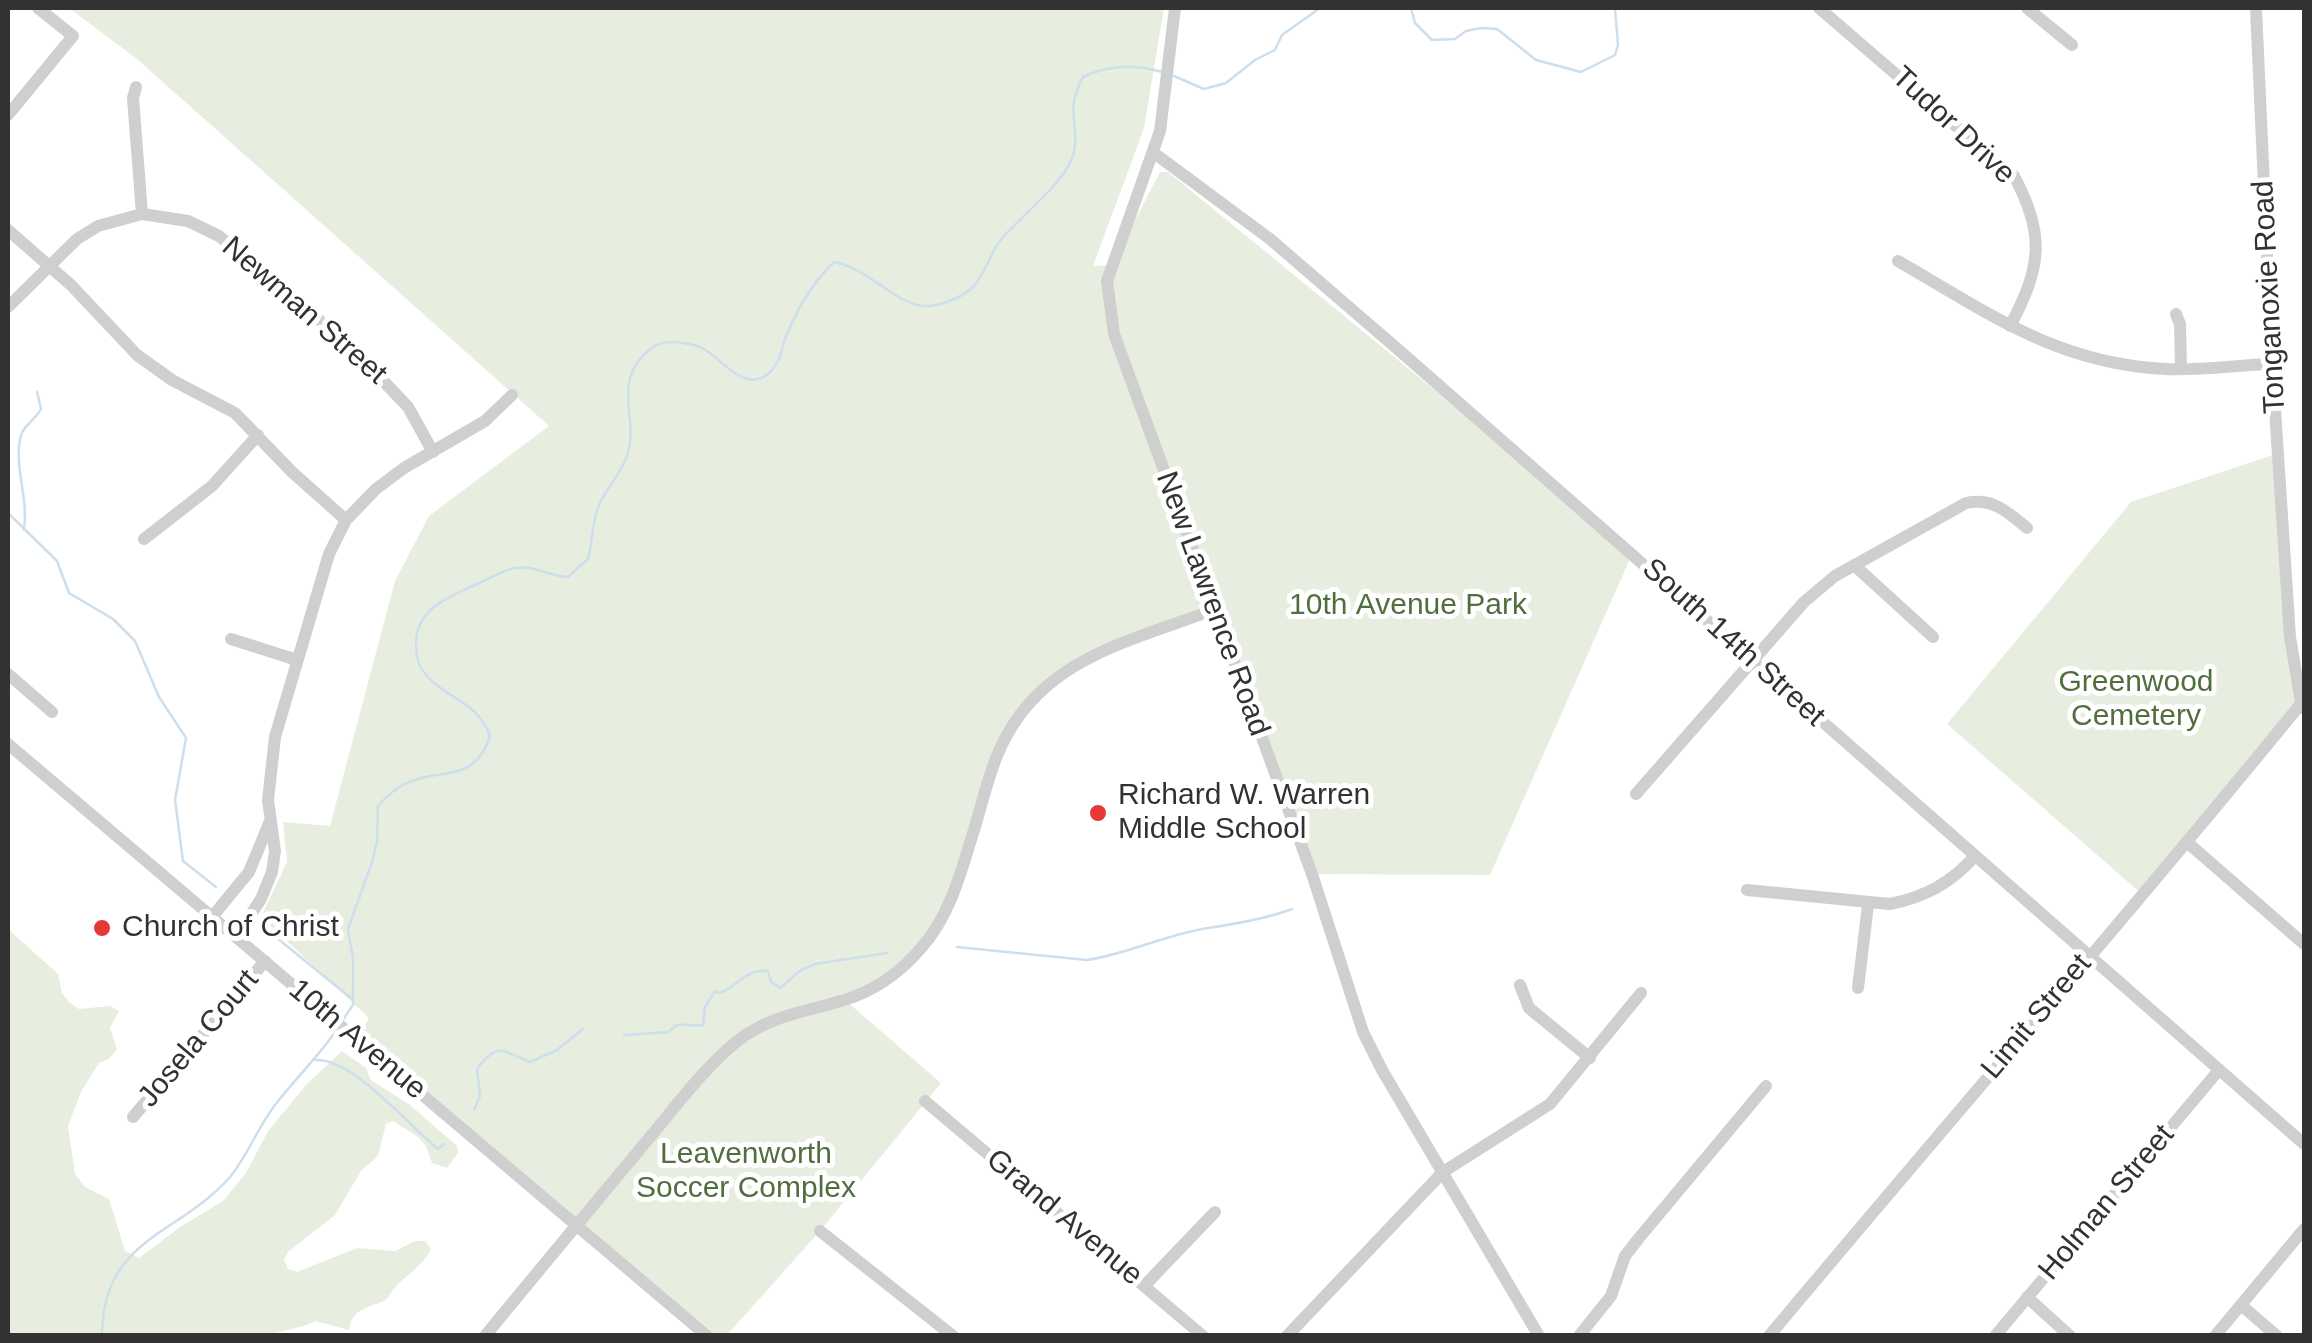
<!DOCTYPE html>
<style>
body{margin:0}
#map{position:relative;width:2312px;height:1343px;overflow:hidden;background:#fff;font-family:Arial,sans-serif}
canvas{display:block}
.frame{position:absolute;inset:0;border:10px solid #323232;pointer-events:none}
</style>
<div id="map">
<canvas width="2312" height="1343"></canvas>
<div class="frame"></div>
</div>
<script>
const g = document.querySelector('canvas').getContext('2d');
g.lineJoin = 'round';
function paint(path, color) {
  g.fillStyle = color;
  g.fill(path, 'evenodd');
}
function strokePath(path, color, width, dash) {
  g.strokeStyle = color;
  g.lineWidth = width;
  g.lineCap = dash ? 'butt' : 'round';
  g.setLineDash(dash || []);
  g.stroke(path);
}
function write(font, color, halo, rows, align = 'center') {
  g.font = font + ' Arial,sans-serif';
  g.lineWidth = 10;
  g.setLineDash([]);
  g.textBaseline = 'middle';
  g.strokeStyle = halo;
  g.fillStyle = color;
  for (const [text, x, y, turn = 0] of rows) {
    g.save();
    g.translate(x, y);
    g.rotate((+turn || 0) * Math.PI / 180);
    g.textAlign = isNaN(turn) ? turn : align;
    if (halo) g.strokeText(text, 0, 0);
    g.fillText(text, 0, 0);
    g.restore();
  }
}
paint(new Path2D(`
 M69 8H1164L1144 128 1093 266 1112 265 1160 172H1168L1633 552 1490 875 1312 874 1213 611 1070 667 1012 727 942 921 902 968 845 1000 941 1083 820 1231 727 1335H707L357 1040 369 1018 261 917 287 862 283 822 330 826 395 581 429 516 549 426 137 59Z
 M2279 453 2301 704 2143 895 1947 724 2131 502Z
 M8 929 58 974 62 993 69 1002 79 1009 110 1006 119 1011 110 1028 117 1049 109 1059 99 1063 81 1092 68 1126 75 1174 85 1187 109 1199 125 1251 139 1258 180 1227 223 1201 246 1173 268 1131 307 1084 342 1051 366 1068 371 1080 410 1105 457 1146 458 1153 447 1168 432 1163 426 1146 418 1137 393 1121 386 1124 378 1156 361 1171 335 1215 288 1252 284 1259 288 1269 297 1272 357 1248 395 1251 415 1241H425L431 1249C421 1270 398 1278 387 1299 367 1310 353 1306 349 1330L316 1321C300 1329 284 1329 268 1336L8 1335Z`), '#e7eee0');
strokePath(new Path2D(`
 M1411 8 1415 23 1432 40 1455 39 1466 31 1482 28 1497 29 1536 60 1581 72 1615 55 1618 45 1615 8
 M1174 76 1204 89 1226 83 1255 60 1275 50 1282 35 1320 8
 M8 513 57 561 69 593 113 619 135 641 159 697 186 738 175 800 183 861 216 887
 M24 530C29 497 13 467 21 435 24 425 36 419 41 409L37 392
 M261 925 352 999
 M957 947 1087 960C1128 954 1167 934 1208 928 1235 924 1266 919 1292 909
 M342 1021 353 1005V959L348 929 372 862 377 842 378 806C385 798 393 790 403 785 439 765 473 787 490 736 476 697 439 699 420 666 417 660 416 650 416 643 416 607 452 596 479 583 491 578 503 570 515 568 533 565 550 576 568 577L588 559C592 544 592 528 596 514 601 492 622 475 628 453 639 416 609 380 653 347 660 342 667 342 675 342 685 343 696 344 704 349 723 360 745 394 769 373 782 362 781 346 788 332 799 306 814 281 834 262 870 269 892 302 923 306 938 307 962 298 973 287 985 275 989 255 1000 241 1019 217 1068 181 1074 152 1080 121 1064 113 1083 77 1108 65 1135 64 1162 72
 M624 1035 669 1032C680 1018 688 1028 703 1025L705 1007 715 991 720 993C737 987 748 967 768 971L771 982 780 988 801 970 815 964 887 953
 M315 1060C352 1057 409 1126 438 1149L444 1144
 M474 1110 480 1096 477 1069C499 1040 503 1052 530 1062L557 1050 583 1029
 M102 1336C102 1238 178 1236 230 1177 248 1155 258 1127 275 1105 295 1079 319 1056 338 1028`), '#cddeed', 2.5);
strokePath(new Path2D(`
 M1175 8 1160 131 1107 281 1114 334 1312 874 1363 1032 1382 1070 1539 1336
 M1819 8 2014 176C2046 235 2041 268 2010 326
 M2027 8 2072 45
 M2256 8 2272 364 2290 637 2302 708
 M136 87 133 98 142 214
 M8 115 73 36 38 8
 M1154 153 1270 239 1401 352 2304 1144
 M8 230 71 285 137 355 172 380 235 413 292 472 346 520
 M1898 261C1988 313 2056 363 2164 369 2200 371 2236 365 2272 364
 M8 307 77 239 98 226 142 214 188 221 219 236 350 346 408 407 433 452
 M2176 314 2180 324 2181 368
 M144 539 212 486 258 435
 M1854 565 1933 637
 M231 639 297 660
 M8 674 52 712
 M8 744 707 1336
 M1636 794 1804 602 1835 576 1966 503C1992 497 2008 512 2027 528
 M2188 843 2304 944
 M1747 890 1890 904C1925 897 1951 883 1975 856
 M212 917 249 872 270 821
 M236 937 261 899 272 872 275 851 268 800 275 737 329 554 346 520 376 489 404 468 485 421 512 395
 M1520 985 1529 1008 1590 1058
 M1858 988 1868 905
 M925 1101 1203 1336
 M133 1117 265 961
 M820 1231 953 1336
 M1145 1285 1215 1212
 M2027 1297 2070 1336
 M2241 1305 2277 1336
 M485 1336C538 1271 592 1207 645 1143 674 1109 702 1070 736 1042 768 1016 804 1012 841 1001 873 992 901 972 922 947 951 914 961 871 974 830 982 804 988 776 999 751 1039 659 1128 642 1213 610
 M1287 1336 1443 1172 1550 1104 1641 993
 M1579 1336 1611 1296 1625 1256 1639 1238 1766 1086
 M1769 1336C1947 1123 2130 914 2304 700
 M1995 1336 2219 1070
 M2215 1336 2304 1229`), '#cfcfcf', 12);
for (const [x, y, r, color] of [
 [1098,813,10,"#e53837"],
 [102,928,10,"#e53837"]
]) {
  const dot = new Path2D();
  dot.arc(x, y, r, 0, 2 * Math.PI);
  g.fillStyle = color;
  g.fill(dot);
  strokePath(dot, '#fff', 4);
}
write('30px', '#323232', '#fff', [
 ["Tudor Drive",1953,126,43],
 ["Tonganoxie Road",2270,297,-93],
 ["Newman Street",304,311,41],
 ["New Lawrence Road",1212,604,70],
 ["South 14th Street",1733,643,42],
 ["Limit Street",2037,1017,-50],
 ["Josela Court",199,1039,-50],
 ["10th Avenue",357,1040,40],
 ["Holman Street",2107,1203,-50],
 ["Grand Avenue",1064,1218,40]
]);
write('30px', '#516e3e', '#fff', [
 ["10th Avenue Park",1408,606],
 ["Greenwood",2136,683],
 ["Cemetery",2136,717],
 ["Leavenworth",746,1155],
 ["Soccer Complex",746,1189]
]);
write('30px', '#323232', '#fff', [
 ["Richard W. Warren",1118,796],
 ["Middle School",1118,830],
 ["Church of Christ",122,928]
], 'left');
</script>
